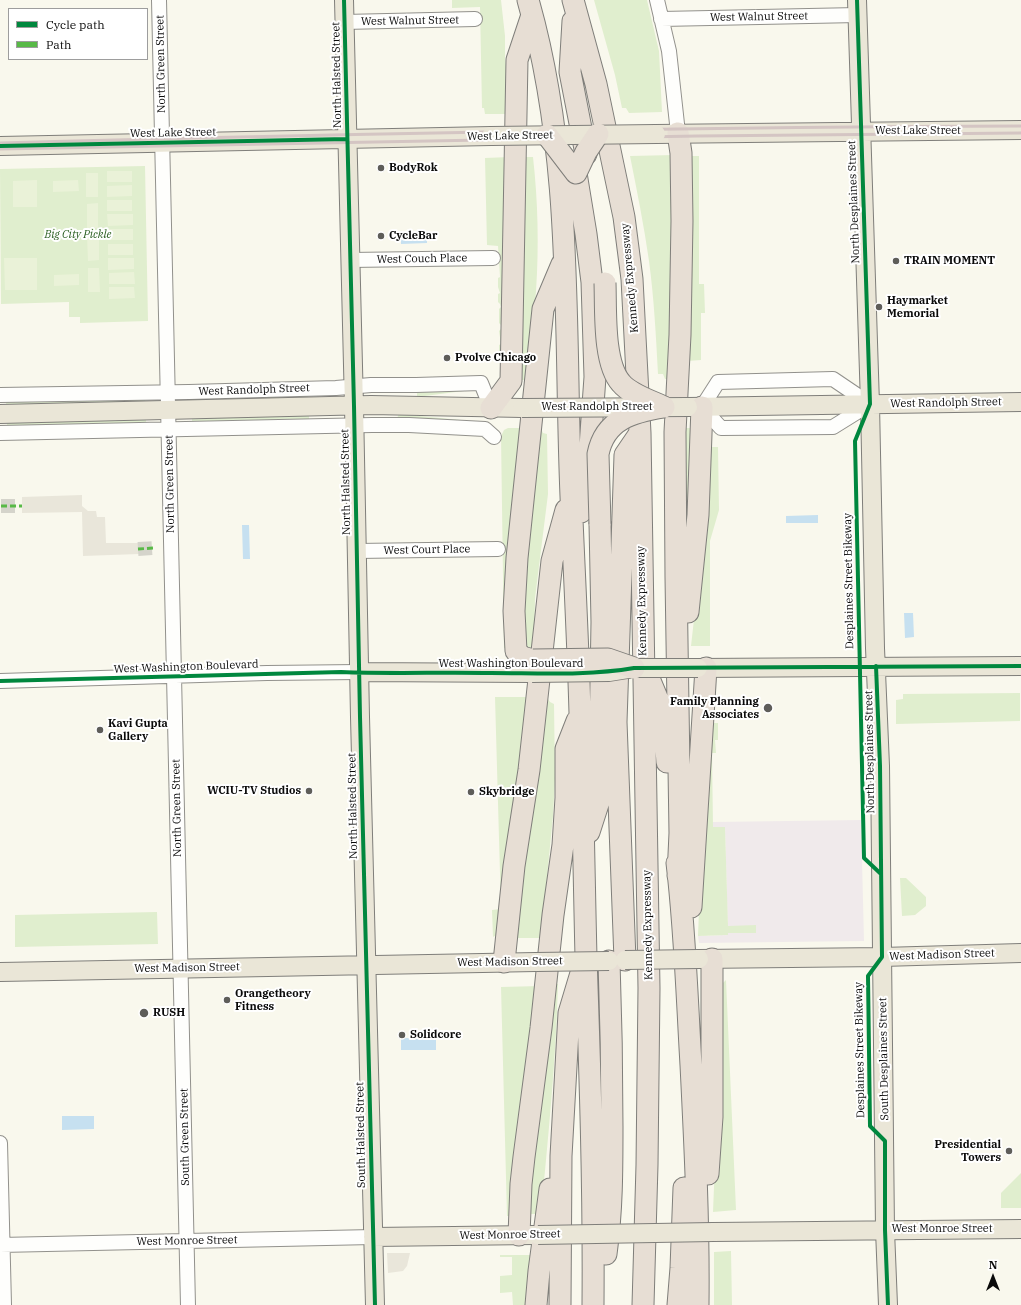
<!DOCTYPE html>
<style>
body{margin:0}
#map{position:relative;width:1021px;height:1305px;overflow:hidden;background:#f9f8ed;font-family:"IBM Plex Serif",serif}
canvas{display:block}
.legend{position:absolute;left:8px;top:8px;width:140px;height:52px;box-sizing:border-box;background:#fff;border:1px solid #9d9d9d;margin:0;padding:5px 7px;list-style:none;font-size:12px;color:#0a0a0a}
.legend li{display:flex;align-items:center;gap:8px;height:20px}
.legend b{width:20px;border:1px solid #9d9d9d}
.north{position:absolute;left:973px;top:1257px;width:40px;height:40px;-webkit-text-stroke:3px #fff;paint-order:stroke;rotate:0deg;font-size:11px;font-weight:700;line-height:16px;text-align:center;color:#0a0a0a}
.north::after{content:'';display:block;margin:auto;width:14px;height:18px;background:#0a0a0a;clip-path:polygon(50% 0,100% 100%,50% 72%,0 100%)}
</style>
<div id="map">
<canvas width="1021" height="1305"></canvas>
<ul class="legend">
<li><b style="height:5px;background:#00873e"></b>Cycle path</li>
<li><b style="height:5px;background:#58b947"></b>Path</li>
</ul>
<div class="north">N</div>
</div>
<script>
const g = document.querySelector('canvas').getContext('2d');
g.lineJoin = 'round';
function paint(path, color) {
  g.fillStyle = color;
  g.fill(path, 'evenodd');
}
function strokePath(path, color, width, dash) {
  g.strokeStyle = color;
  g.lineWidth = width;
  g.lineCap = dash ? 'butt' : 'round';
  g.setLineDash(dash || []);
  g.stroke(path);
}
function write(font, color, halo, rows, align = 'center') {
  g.font = font + ' "IBM Plex Serif",serif';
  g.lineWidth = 4;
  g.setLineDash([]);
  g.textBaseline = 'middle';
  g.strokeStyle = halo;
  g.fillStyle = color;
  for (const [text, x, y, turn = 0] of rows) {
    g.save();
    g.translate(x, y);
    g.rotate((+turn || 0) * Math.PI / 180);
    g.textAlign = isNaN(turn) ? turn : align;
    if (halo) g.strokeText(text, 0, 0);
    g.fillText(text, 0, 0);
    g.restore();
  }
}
paint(new Path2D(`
 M861 820 864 941 699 943 698 936 728 935 725 827H713V822Z`), '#f0eaeb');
paint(new Path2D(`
 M452 0H501L505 36V58L512 114H485L484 108H482L480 7 452 8Z
 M594 0H647L659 51 662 112 629 113 626 108H622L615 75Z
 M674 155 669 379H665L663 374H658C656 336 654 298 649 261 644 226 637 191 630 156Z
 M689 156H699V284H704L705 313H701V360L687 361Z
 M510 157 506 360H500L501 353 499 352V345L501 344 499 331 501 329V325L499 323V309L501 307 500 304 498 302V294L500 293 498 287V278L500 277 498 246 487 245 485 158Z
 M522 157H533C538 202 539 246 536 291 534 321 531 350 530 380H521Z
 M145 166 148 321 80 323V317H69V302L1 304 0 169Z
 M471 390 417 397V391Z
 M308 395V398L191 401V397Z
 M145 398V403L6 405V401Z
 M399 414 471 421 397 418Z
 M309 415V419L192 422V418Z
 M146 419V423L7 426V422Z
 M508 428H521L510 648H504L501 436 504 430Z
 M682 428H694V458L683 568Z
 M541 429 543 433 547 434 548 494 535 598 534 648H524L525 565Z
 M709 447H718L719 510 710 541V646H691L701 557Z
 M1020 693V721L896 724V700L903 699V694Z
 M495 697H531L523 773 512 838 502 926 500 933 493 937 492 910 501 909Z
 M543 699H548L550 702 554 704 555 779 553 816 541 938H517L524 875 520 874Z
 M717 699V705H713V723H718V740H715L716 753H712L713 827H725L728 926 756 925V933H728V935L698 936 701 858 710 707 714 700Z
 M900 878H906L926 897V906L915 915 902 916Z
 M157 912 158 944 15 947V915Z
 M726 980 736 1210 713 1212 722 984Z
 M550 984H558C556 1061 548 1138 541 1214H529L531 1167Z
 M540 986 511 1216H507L501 987Z
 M1021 1173V1208H1001V1193Z
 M731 1251 732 1305H714V1252Z
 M500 1255H537L530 1305H513L512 1292 500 1293V1276L512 1275V1257H500Z`), '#e0eece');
paint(new Path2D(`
 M107 171H132V182H107Z
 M86 173H98V197H86Z
 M37 180V207H13V181Z
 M78 180 79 191 53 192V181Z
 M132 185V196L107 197V186Z
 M107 200H132V211H107Z
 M98 203V228H87V204Z
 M107 214H133V225L108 226Z
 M108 229H133V240H108Z
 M87 236H99V260L88 261Z
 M108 244H133V255H108Z
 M4 258H37V290H5Z
 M108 258H134V269L108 270Z
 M88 268H99L100 292H88Z
 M134 272 135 284H109V273Z
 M79 274V285L54 286V275Z
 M109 287H134L135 298 109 299Z`), '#eaf2d8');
paint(new Path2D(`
 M82 495V506L88 511H96L97 517H105L106 543H138L139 554 83 556 82 512 22 513V497Z
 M387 1253H410L407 1266 403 1271 388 1273Z`), '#e9e6da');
paint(new Path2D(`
 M401 236H427V243L401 244Z
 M818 515V523H786V516Z
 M242 525H249L250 559H243Z
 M904 613H913L914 637 905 638Z
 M401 1038H436V1050H401Z
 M62 1116H94V1129L62 1130Z`), '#c6e0f0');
strokePath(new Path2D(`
 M1 506H22
 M138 549 154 548`), '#d5d4cb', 14, [14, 7]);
const minor = new Path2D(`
 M159 0 188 1305
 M657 0 669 51 678 133
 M661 19 858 15
 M344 22 475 19
 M350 260 493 258
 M833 379 870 404 833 427 721 428 702 407 718 382Z
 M0 395 189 392 336 388 371 385H416L481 383 491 408
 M0 433 372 425H409L485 429 494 437
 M357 551 498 549
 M0 681 267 673 359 672
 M0 1143 4 1305
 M0 1245 373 1237`);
const major = new Path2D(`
 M344 0 354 406 360 717 375 1305
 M857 0 870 404 875 648 880 766 885 1230 888 1305
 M656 134 1021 130
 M0 146 491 136
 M688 407 1021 402
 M0 414 371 405 522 408
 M698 668 1021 666
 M359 672 532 673
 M699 959 882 957 1021 953
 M0 972 536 962
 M713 1232 1021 1229
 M373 1237 534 1235`);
const highway = new Path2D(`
 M528 0C574 161 564 331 571 496 574 569 578 641 580 713 583 794 584 875 586 957 590 1073 594 1189 593 1305
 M573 0 596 84 624 217 632 279 640 433 649 988 647 1165 643 1305
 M573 21 570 72 586 154
 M678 133 681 153 682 221 680 335 675 432 676 577 680 833 678 876
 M576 173 586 234 592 282 595 377 589 461 581 512
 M491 408 511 381 517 60 532 15
 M688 612 698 515 702 407
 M533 660 522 657 516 651 514 611 517 558 543 309 562 264
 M648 676 663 712 667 762
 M589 832 599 801 602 622 600 524
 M677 863C685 930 687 998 691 1065 695 1145 699 1225 698 1305
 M691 907 706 668
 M625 960 616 722 625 455 640 433
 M504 962 514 866 529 770 552 561 566 510
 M708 1174 712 1117V959
 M519 1235 521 1184 524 1157 541 1028 553 915 563 845 566 798V749L577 721
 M606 1254C612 1211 612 1169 612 1126 612 1071 611 1016 609 961
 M536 1305 539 1271 550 1189
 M560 1305 561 1156 569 1013 581 973
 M678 1305 681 1268 684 1188`);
strokePath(minor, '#92918c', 16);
strokePath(major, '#7f7e7a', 20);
strokePath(highway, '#7f7e7a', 23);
strokePath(minor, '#fefefc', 14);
strokePath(major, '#eae6d7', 18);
strokePath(highway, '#e7ded4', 21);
strokePath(new Path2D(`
 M0 143C340 134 681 127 1021 126
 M0 149 697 136 1021 133`), '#d4c5c3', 3);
const majorBridge = new Path2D(`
 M491 136 656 134
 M522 408 688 407
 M532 673 609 672 634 668H698
 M625 960 699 959
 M536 962 609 961
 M538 1235 713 1232`);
const highwayBridge = new Path2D(`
 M547 135 576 173 586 152 598 134
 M605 283C606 310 603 363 621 383 631 395 650 400 664 407
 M600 524 598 454C605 419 633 412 664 407
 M533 660 608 659 634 668`);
strokePath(majorBridge, '#7f7e7a', 20, []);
strokePath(highwayBridge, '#7f7e7a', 23, []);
strokePath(majorBridge, '#eae6d7', 18);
strokePath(highwayBridge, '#e7ded4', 21);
strokePath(new Path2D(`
 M1 506H22
 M138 549 154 548`), '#58b947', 3, [6, 3]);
strokePath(new Path2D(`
 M344 0 354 406 360 717 375 1305
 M857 0 870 404 855 441 864 858 881 874
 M0 146 347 139
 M876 666 880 766 882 957 868 976 870 1126 885 1141V1230L888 1305
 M0 681 341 672C391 674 441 672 491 673 538 673 587 676 634 668L1021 666`), '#00873e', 4);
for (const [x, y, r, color] of [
 [381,168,4,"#5e5d59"],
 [381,236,4,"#5e5d59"],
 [896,261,4,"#5e5d59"],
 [879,307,4,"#5e5d59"],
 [447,358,4,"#5e5d59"],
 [768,708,5,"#5e5d59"],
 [100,730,4,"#5e5d59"],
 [309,791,4,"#5e5d59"],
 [471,792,4,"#5e5d59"],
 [227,1000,4,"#5e5d59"],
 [144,1013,5,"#5e5d59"],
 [402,1035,4,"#5e5d59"],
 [1009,1151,4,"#5e5d59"]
]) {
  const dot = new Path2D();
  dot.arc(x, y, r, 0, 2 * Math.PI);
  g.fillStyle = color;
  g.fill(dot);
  strokePath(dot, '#fff', 1.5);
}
write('11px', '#0a0a0a', '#fff', [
 ["West Walnut Street",759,17,-1],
 ["West Walnut Street",410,21,-1],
 ["North Green Street",161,64,-91],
 ["North Halsted Street",337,75,-91],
 ["West Lake Street",918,131],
 ["West Lake Street",173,133,-1],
 ["West Lake Street",510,136,-1],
 ["North Desplaines Street",854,202,-92],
 ["West Couch Place",422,259,-1],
 ["Kennedy Expressway",630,278,-95],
 ["West Randolph Street",254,390,-2],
 ["West Randolph Street",946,403,-1],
 ["West Randolph Street",597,407],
 ["North Halsted Street",346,482,-91],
 ["North Green Street",170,484,-91],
 ["West Court Place",427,550,-1],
 ["Desplaines Street Bikeway",849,581,-91],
 ["Kennedy Expressway",642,601,-91],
 ["West Washington Boulevard",511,664],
 ["West Washington Boulevard",186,667,-2],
 ["North Desplaines Street",870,752,-91],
 ["North Halsted Street",353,806,-91],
 ["North Green Street",177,808,-91],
 ["Kennedy Expressway",648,925,-91],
 ["West Madison Street",942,955,-2],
 ["West Madison Street",510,962,-1],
 ["West Madison Street",187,968,-1],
 ["Desplaines Street Bikeway",860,1050,-91],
 ["South Desplaines Street",884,1059,-91],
 ["South Halsted Street",361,1135,-91],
 ["South Green Street",185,1137,-91],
 ["West Monroe Street",942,1229],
 ["West Monroe Street",510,1235,-1],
 ["West Monroe Street",187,1241,-1]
]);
write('bold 11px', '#0a0a0a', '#fff', [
 ["BodyRok",389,168],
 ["CycleBar",389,236],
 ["TRAIN MOMENT",904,261],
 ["Haymarket",887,301],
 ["Memorial",887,314],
 ["Pvolve Chicago",455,358],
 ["Family Planning",759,702,"right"],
 ["Associates",759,715,"right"],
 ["Kavi Gupta",108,724],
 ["Gallery",108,737],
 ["WCIU-TV Studios",301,791,"right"],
 ["Skybridge",479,792],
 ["Orangetheory",235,994],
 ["Fitness",235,1007],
 ["RUSH",153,1013],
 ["Solidcore",410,1035],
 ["Presidential",1001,1145,"right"],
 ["Towers",1001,1158,"right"]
], 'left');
write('italic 11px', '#285d1f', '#fff', [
 ["Big City Pickle",78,235]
]);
</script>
